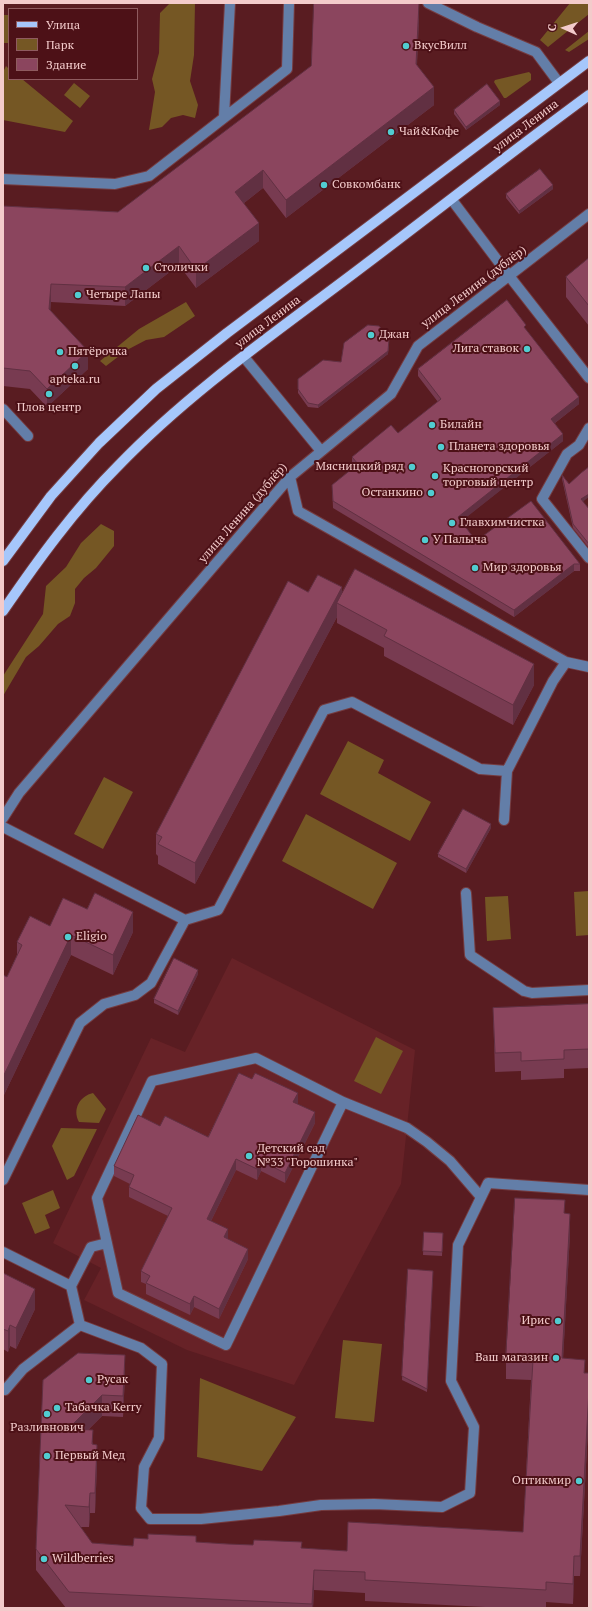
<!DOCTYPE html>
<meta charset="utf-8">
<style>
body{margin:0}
#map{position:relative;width:592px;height:1611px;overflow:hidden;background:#591c21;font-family:"PT Serif",serif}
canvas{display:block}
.frame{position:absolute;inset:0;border:4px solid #f3cbcb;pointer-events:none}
.legend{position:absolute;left:8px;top:8px;width:130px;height:72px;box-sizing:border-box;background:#4d1117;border:1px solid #8f5b5f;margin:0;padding:5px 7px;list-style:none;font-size:12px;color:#f3cbcb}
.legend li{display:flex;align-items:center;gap:8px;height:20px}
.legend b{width:20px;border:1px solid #8f5b5f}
.north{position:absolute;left:544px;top:8px;width:40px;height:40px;-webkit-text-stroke:3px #4d1117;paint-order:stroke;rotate:273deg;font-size:11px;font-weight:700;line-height:16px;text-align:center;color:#f3cbcb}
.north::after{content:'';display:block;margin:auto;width:14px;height:18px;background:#f3cbcb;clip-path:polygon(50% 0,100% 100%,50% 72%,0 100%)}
</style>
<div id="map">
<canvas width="592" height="1611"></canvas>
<div class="frame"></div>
<ul class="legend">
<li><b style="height:5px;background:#a6c7fb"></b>Улица</li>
<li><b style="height:11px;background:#755724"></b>Парк</li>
<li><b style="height:11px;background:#8b455e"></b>Здание</li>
</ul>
<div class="north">С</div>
</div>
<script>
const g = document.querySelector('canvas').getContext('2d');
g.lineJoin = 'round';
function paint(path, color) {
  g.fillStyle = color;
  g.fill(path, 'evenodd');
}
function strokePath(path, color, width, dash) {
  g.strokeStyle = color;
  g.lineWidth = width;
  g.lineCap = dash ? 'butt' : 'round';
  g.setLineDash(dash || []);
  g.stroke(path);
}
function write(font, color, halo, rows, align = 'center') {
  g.font = font + ' "PT Serif",serif';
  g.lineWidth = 4;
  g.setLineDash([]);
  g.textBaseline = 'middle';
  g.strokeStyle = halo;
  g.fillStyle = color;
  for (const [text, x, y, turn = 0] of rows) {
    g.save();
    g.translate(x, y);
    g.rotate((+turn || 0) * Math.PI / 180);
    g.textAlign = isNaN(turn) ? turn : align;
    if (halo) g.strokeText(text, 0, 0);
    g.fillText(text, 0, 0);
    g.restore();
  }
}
paint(new Path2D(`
 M232 958 415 1050 401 1184 294 1385 187 1350 84 1300 101 1268 53 1243 151 1038 185 1052Z`), '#672227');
paint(new Path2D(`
 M170 3H195L194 55 190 81 198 105 195 118 183 115 171 118 162 127 149 130 155 92 152 79 159 53 160 13Z
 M570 3H589V14L548 47 540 40Z
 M3 15H9V43H3Z
 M589 31V39L569 52 565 50Z
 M6 66 9 69V79H22L73 121 65 132 3 120V72Z
 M529 72 531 74V80L506 98H504L494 82 495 80Z
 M74 83 90 96 80 108 64 95Z
 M186 302 195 316 164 337 146 340 127 350 106 366 100 361 139 329Z
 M101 524 114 531V546L96 568 84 578 75 589V603L70 616 58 624 39 646 26 657 3 696V676L43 614 46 586 66 567 81 543Z
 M348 741 384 760 378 773 431 802 410 841 320 794Z
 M104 777 133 792 103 849 74 834Z
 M306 814 397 863 373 909 282 861Z
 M589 891V935L576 936 574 892Z
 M508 896 511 939 487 941 485 897Z
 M376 1037 403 1051 381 1094 354 1081Z
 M93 1093 106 1109 99 1123 79 1122C72 1109 80 1096 93 1093Z
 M61 1128 97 1129 74 1176 67 1180 52 1146Z
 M53 1190 60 1208 45 1215 50 1228 35 1234 22 1203Z
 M343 1340 382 1344 374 1422 335 1418Z
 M200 1378 296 1417 262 1471 197 1457Z`), '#755724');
const minor = new Path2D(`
 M428 3 477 27 536 52 559 83
 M224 116 230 3
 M3 179 115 184 149 176 287 69 289 3
 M452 200 510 277 589 378
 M244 357 321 451
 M3 409 28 436
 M589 428 579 445 567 454 542 499 589 558
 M290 477 298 511 566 662 589 667
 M3 818 19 793 290 477 391 394 418 346 589 214
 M504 820 507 771
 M3 827 185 920
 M466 893 470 955 524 991 532 993 589 990
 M343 1102 226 1345 118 1293 97 1198 152 1081 256 1058 343 1102 407 1128 427 1142 450 1161 481 1197
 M3 1180 80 1023 104 1004 135 995 151 983 185 920 218 910 324 710 352 702 480 769 507 771 553 681 566 662
 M3 1252 71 1286 80 1325 141 1348 162 1364 159 1438 144 1467 141 1508 150 1519H201L279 1511 321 1505 374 1504 442 1507 470 1493 474 1427 451 1381 458 1245 488 1183 589 1190
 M71 1286 91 1247 107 1243
 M5 1390 23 1369 80 1325`);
const major = new Path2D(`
 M3 561 51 496 99 443 156 389 227 333 589 61
 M3 611C38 560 74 510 118 466 191 390 282 328 366 264 440 208 514 150 589 95`);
strokePath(minor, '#753c40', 12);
strokePath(major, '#753c40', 12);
strokePath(minor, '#637ea8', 10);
strokePath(major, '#a6c7fb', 10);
paint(new Path2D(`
 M419 18 417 65 434 105 286 218 263 188 244 203 259 241 196 288 179 265 125 306 51 302 50 311 88 369 47 407 30 389 3 386V206L118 212Z
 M500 105 466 130 454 114V110Z
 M553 189 519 214 506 198V194Z
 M589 258V326L566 297V277Z
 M526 330 579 404 555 423 563 441 461 521 476 541 580 564V571H574L514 617 333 508 332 485 354 467 352 464V457L398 433 438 402 418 376V369Z
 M389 343 388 354 318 408 308 407 298 393V379Z
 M562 475 589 509V548L573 528 562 479Z
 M308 592 342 593 534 685 513 725 384 656V648L337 623V617L195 884 158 864V856L156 854V834Z
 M491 828 466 873 438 857V854Z
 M50 926 133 932 113 975 71 955 3 1097V975L7 977 17 955V942Z
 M198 974 178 1015 154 1003V999Z
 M589 1004V1068L564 1069V1078L521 1080V1071L495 1072 493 1008Z
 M298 1104 315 1123 285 1183 261 1171 257 1180 236 1170 211 1221 228 1239 248 1259 219 1319 194 1307 190 1315 146 1294V1284L141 1282V1271L168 1216 129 1197V1187L130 1184 114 1176V1166L160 1126 208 1137Z
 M565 1213 570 1234 563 1358 585 1373H589V1410L580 1576H574L573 1604 546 1602V1608H505L365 1601V1593L314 1590 313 1608H66L36 1570V1549L43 1380 125 1375 123 1417 102 1416 88 1430 93 1444 97 1465 95 1513H90L89 1527H80L92 1543 133 1546 196 1542 347 1551 523 1532 531 1380 506 1379V1358Z
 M424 1232 443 1233 442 1256 423 1255Z
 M408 1269 433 1271 427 1392 402 1380Z
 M3 1273 35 1309 16 1349 10 1346 8 1352 3 1349Z`), '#783b51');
paint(new Path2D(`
 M419 3V18L416 82V64Z
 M434 87V105L286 218V200Z
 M500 101V105L466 130V127Z
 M263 170V188L235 210V192Z
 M553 185V189L519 214V211Z
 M259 223V241L196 288V270Z
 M179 246V265L125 306V287Z
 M51 284V302L49 328V309Z
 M389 339 388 354 318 408V405Z
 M88 351V369L47 407V389Z
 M579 397V404L551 426V419Z
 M563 434V441L458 524V517Z
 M589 494V497L581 503V499Z
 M574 564V571L514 617V610Z
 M342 587V605L337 603V617L195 884V863Z
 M534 664V685L513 725V705Z
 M491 824V828L466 873V869Z
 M133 912V932L113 975V955Z
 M71 935V955L3 1097V1077Z
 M198 970V974L178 1015V1011Z
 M298 1093V1104L293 1102Z
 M315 1112V1123L285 1183V1173Z
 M236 1159V1170L207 1229V1219Z
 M261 1161V1171L257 1180V1169Z
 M570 1214V1234L562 1379V1358Z
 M228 1229V1239L224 1237Z
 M248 1249V1259L219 1319V1309Z
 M35 1289V1309L16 1349V1328Z
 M194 1296V1307L190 1315V1304Z
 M10 1325V1346L8 1352V1331Z
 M125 1355V1375L123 1417V1396Z
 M589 1389V1410L580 1576V1556Z
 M102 1395V1416L68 1449V1429Z
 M97 1445V1465L95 1513V1493Z
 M90 1493V1513L89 1527V1507Z
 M574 1556V1576L573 1604V1584Z
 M314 1570V1590L313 1608H312Z`), '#613042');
const building = new Path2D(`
 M314 3H419L416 64 434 87 286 200 263 170 235 192 259 223 196 270 179 246 125 287 51 284 49 309 88 351 47 389 30 371 3 368V206L118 212 311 66Z
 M487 84 500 101 466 127 454 110Z
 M540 169 553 185 519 211 506 194Z
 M589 258V306L566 277Z
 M507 300 526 325 524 327 579 397 551 419 563 434 458 517 476 541 531 501 580 564H574L514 610 333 501 332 485 358 464 352 457 391 425 398 433 441 399 418 369Z
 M368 325 379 326 389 339 388 351 318 405 308 403 298 389V379L323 360 341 362 344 343Z
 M589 467V494L581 499 589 509V544L573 524 562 475 569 484 581 473Z
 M355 569 534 664 513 705 384 636 387 630 337 603Z
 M318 575 342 587 195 863 158 844 162 837 156 834 288 581 308 592Z
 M463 809 491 824 466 869 438 854Z
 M95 893 133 912 113 955 71 935 3 1077V975L7 977 22 945 17 942 30 916 50 926 63 898 87 909Z
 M174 958 198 970 178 1011 154 999Z
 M589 1004V1049L564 1050V1059L521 1061V1052L495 1053 493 1008Z
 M239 1073 252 1079 255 1073 298 1093 293 1102 315 1112 285 1173 261 1161 257 1169 236 1159 207 1219 228 1229 224 1237 248 1249 219 1309 194 1296 190 1304 146 1283 150 1276 141 1271 172 1208 129 1187 134 1175 114 1166 138 1115 160 1126 165 1116 208 1137Z
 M515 1198 565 1200 564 1213 570 1214 562 1358 585 1360 584 1373H589V1389L580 1556H574L573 1584 546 1582V1590L365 1580V1572L314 1570 312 1604 69 1592 36 1549 43 1380 78 1353 125 1355 123 1396 102 1395 68 1429 93 1430 92 1444 97 1445 95 1493H90L89 1507 65 1505 92 1543 133 1546 134 1538 148 1539V1534L196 1536V1542L227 1544 253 1545 254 1540 302 1542 301 1548 347 1551 348 1522 523 1532 533 1360 506 1358Z
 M424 1232 443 1233 442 1252 423 1251Z
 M408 1269 433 1271 427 1389 402 1376Z
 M3 1273 35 1289 16 1328 10 1325 8 1331 3 1329Z`);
paint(building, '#8b455e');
strokePath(building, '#613042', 1);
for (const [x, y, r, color] of [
 [406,46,4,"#51ccd1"],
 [391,132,4,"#51ccd1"],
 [324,185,4,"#51ccd1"],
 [146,268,4,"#51ccd1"],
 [78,295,4,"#51ccd1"],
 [371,335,4,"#51ccd1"],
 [527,349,4,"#51ccd1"],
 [60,352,4,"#51ccd1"],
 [75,366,4,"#51ccd1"],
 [49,394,4,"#51ccd1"],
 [432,425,4,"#51ccd1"],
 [441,447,4,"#51ccd1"],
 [412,467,4,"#51ccd1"],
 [435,476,4,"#51ccd1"],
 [431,493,4,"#51ccd1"],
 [452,523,4,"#51ccd1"],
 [425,540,4,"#51ccd1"],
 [475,568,4,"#51ccd1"],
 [68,937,4,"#51ccd1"],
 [249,1156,4,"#51ccd1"],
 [558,1321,4,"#51ccd1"],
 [556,1358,4,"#51ccd1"],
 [89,1380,4,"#51ccd1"],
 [57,1408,4,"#51ccd1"],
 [47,1414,4,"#51ccd1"],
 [47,1456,4,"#51ccd1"],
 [579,1481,4,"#51ccd1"],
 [44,1559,4,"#51ccd1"]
]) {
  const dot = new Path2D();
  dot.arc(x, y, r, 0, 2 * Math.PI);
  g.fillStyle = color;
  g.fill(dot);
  strokePath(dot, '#4d1117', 1.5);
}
write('12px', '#f3cbcb', '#4d1117', [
 ["ВкусВилл",414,46],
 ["Чай&Кофе",399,132],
 ["Совкомбанк",332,185],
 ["Столички",154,268],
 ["Четыре Лапы",86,295],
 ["Джан",379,335],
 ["Лига ставок",519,349,"right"],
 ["Пятёрочка",68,352],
 ["apteka.ru",75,380,"center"],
 ["Плов центр",49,408,"center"],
 ["Билайн",440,425],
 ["Планета здоровья",449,447],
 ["Мясницкий ряд",404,467,"right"],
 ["Красногорский",443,469],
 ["торговый центр",443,483],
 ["Останкино",423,493,"right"],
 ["Главхимчистка",460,523],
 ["У Палыча",433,540],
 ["Мир здоровья",483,568],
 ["Eligio",76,937],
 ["Детский сад",257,1149],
 ["№33 \"Горошинка\"",257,1163],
 ["Ирис",550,1321,"right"],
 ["Ваш магазин",548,1358,"right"],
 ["Русак",97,1380],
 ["Табачка Kerry",65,1408],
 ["Разливнович",47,1428,"center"],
 ["Первый Мед",55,1456],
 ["Оптикмир",571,1481,"right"],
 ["Wildberries",52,1559]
], 'left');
write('12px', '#f3cbcb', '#4d1117', [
 ["улица Ленина",526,126,-37],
 ["улица Ленина (дублёр)",474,287,-37],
 ["улица Ленина",268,322,-37],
 ["улица Ленина (дублёр)",243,513,-49]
]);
</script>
